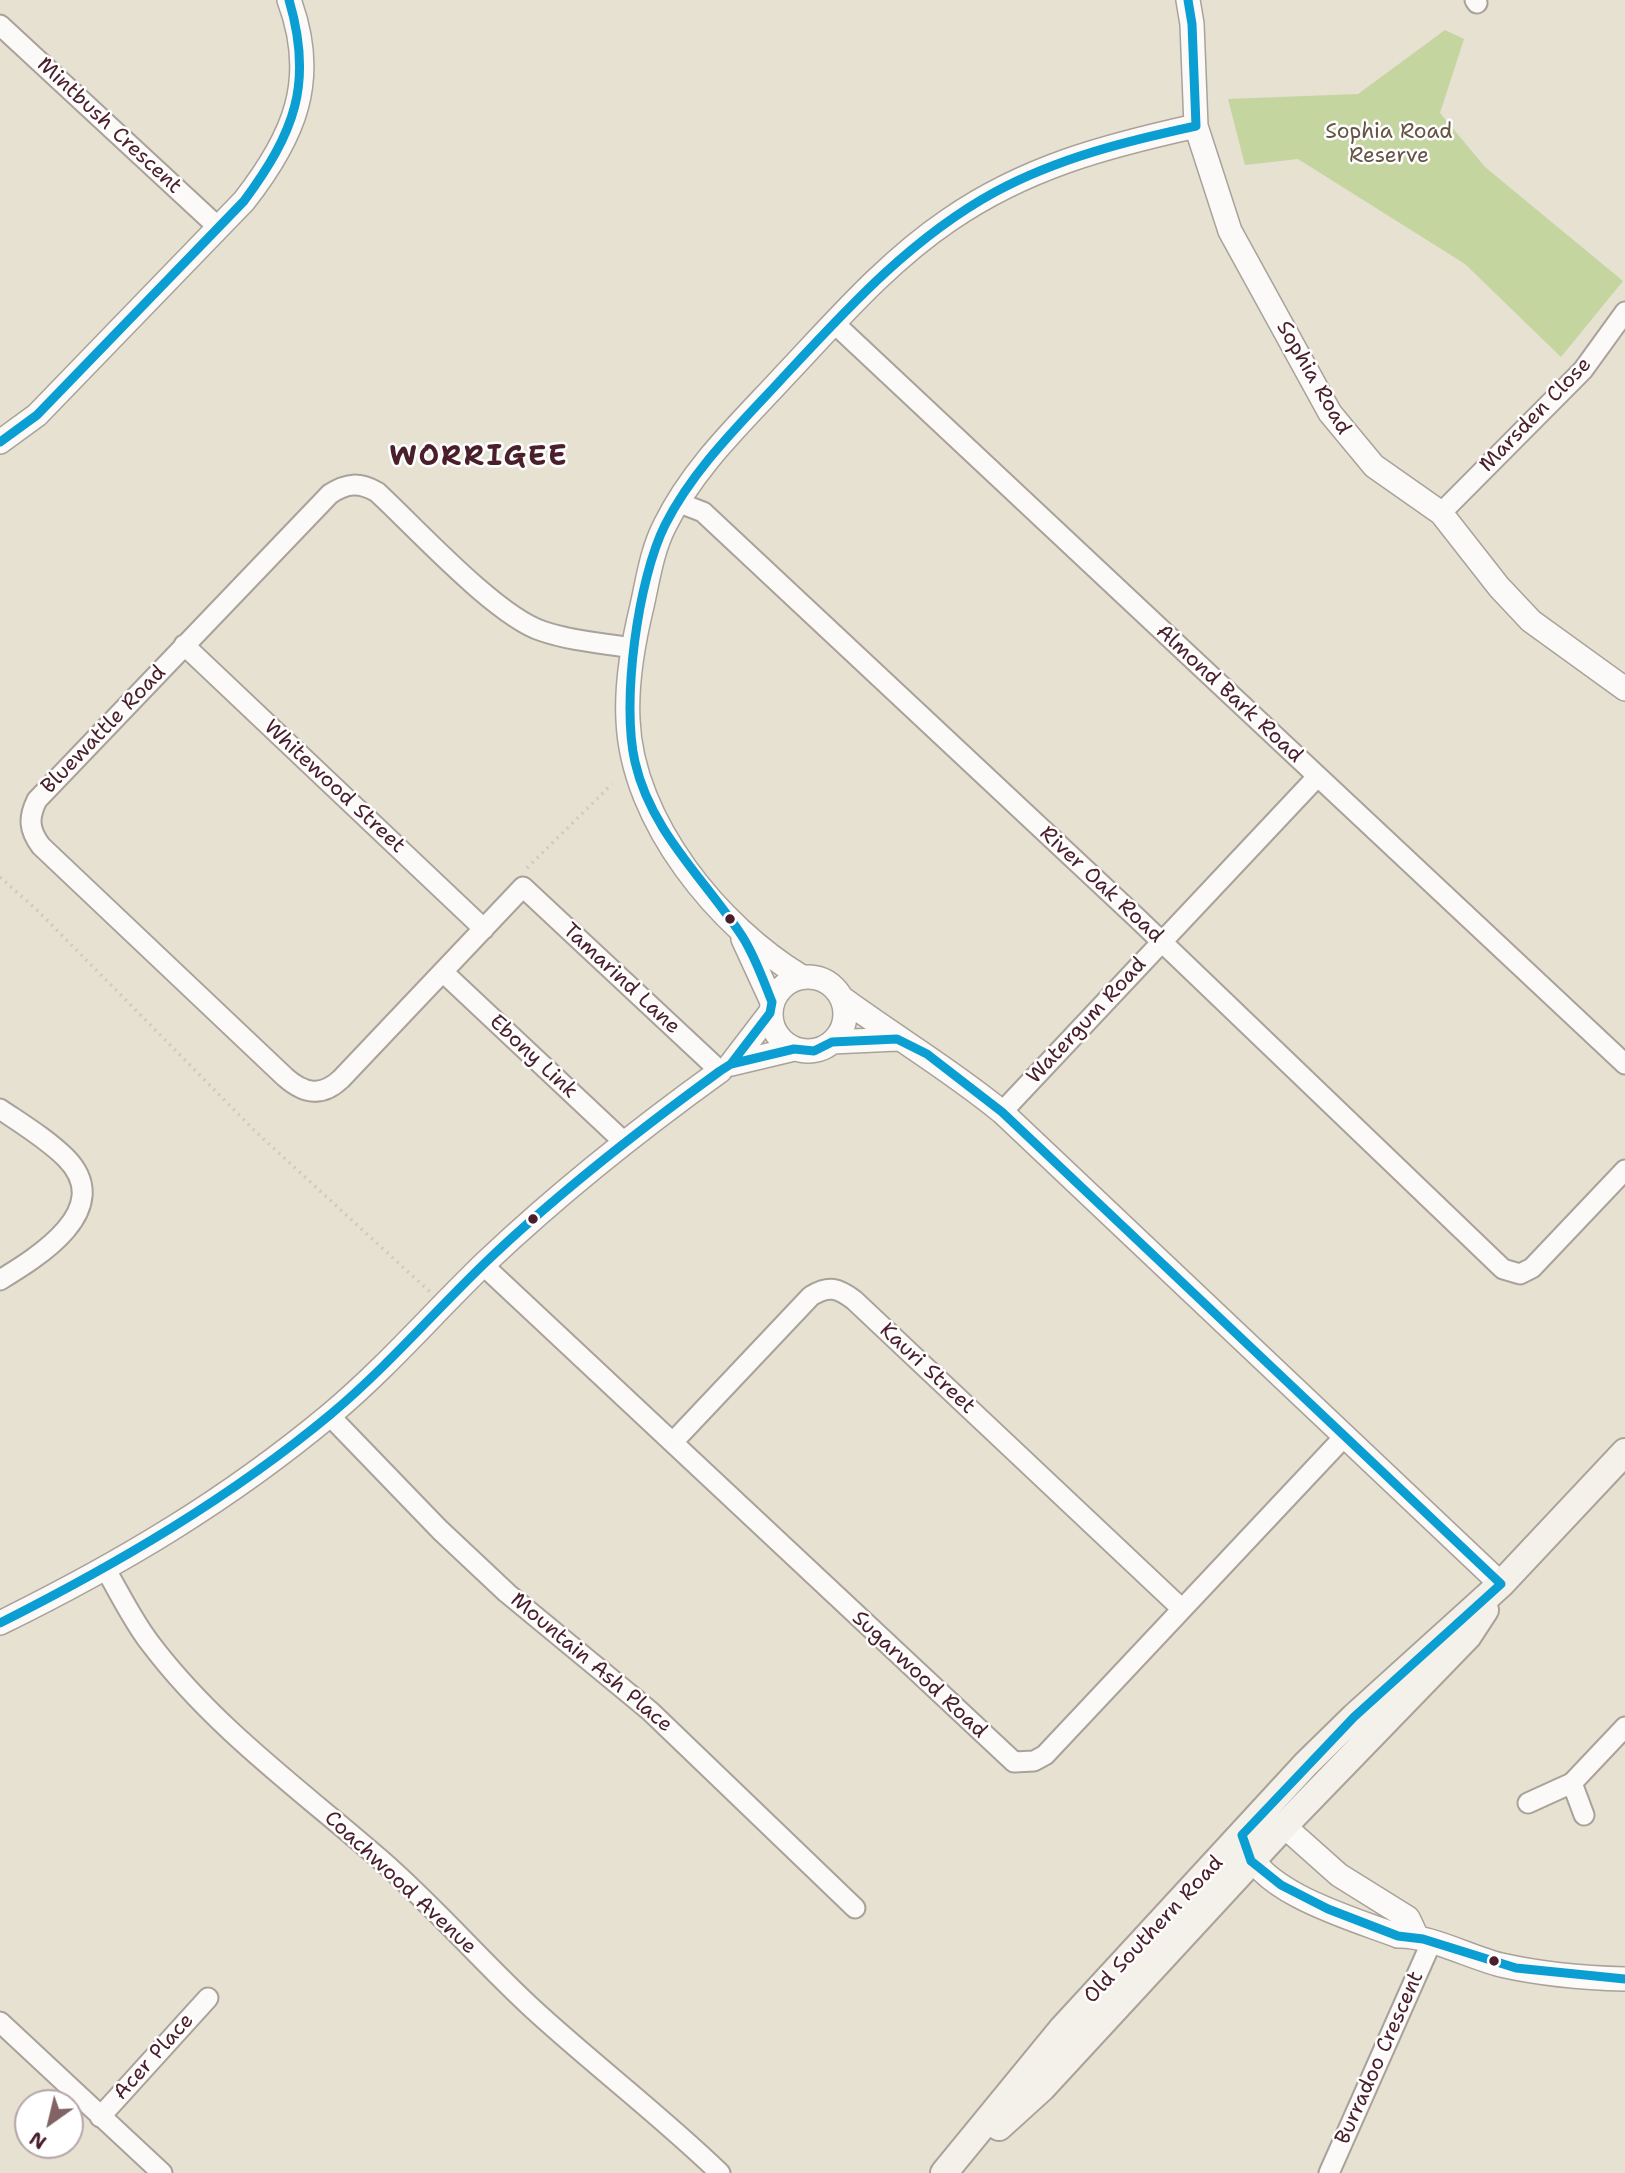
<!DOCTYPE html>
<style>
body{margin:0}
#map{position:relative;width:1625px;height:2173px;overflow:hidden;background:#e6e1d1;font-family:"Shantell Sans",sans-serif}
canvas{display:block}
.north{position:absolute;left:14px;top:2089px;width:70px;height:70px;box-sizing:border-box;background:#fff;border:2px solid #b7a5aa;border-radius:50%;rotate:214deg;font-size:19px;font-weight:700;line-height:28px;text-align:center;color:#4a1f2b}
.north::after{content:'';display:block;margin:auto;width:24px;height:32px;background:#816365;clip-path:polygon(50% 0,100% 100%,50% 72%,0 100%)}
</style>
<div id="map">
<canvas width="1625" height="2173"></canvas>
<div class="north">N</div>
</div>
<script>
const g = document.querySelector('canvas').getContext('2d');
g.lineJoin = 'round';
function paint(path, color) {
  g.fillStyle = color;
  g.fill(path, 'evenodd');
}
function strokePath(path, color, width, dash) {
  g.strokeStyle = color;
  g.lineWidth = width;
  g.lineCap = dash ? 'butt' : 'round';
  g.setLineDash(dash || []);
  g.stroke(path);
}
function write(font, color, halo, rows, align = 'center') {
  g.font = font + ' "Shantell Sans",sans-serif';
  g.lineWidth = 5;
  g.setLineDash([]);
  g.textBaseline = 'middle';
  g.strokeStyle = halo;
  g.fillStyle = color;
  for (const [text, x, y, turn = 0] of rows) {
    g.save();
    g.translate(x, y);
    g.rotate((+turn || 0) * Math.PI / 180);
    g.textAlign = isNaN(turn) ? turn : align;
    if (halo) g.strokeText(text, 0, 0);
    g.fillText(text, 0, 0);
    g.restore();
  }
}
paint(new Path2D(`
 M1445 30 1464 39 1440 113 1485 167 1623 281 1561 357 1465 264 1298 159 1245 165 1228 99 1358 94Z`), '#c4d59f');
const minor = new Path2D(`
 M1475 0 1477 3
 M0 25 218 227
 M834 323 1625 1064
 M677 502 703 512 1137 918 1503 1269 1520 1274 1532 1268 1625 1170
 M1441 513 1583 370 1625 312
 M184 645 484 929
 M632 648C602 643 571 641 542 631 496 616 416 528 377 492 359 482 347 483 330 494L37 800C28 818 29 830 41 846L285 1077C304 1094 322 1097 341 1079L523 887 720 1071 731 1064
 M443 972 624 1142
 M0 1109C22 1124 47 1139 66 1158 116 1209 38 1257 0 1280
 M1002 1112 1317 777
 M483 1265 1014 1762 1034 1761 1045 1755 1344 1437
 M329 1415 440 1530 507 1593 650 1711 855 1908
 M673 1442 811 1296C829 1285 838 1288 854 1300L1182 1609
 M106 1570C120 1594 133 1621 150 1643 214 1728 302 1791 381 1860 435 1907 481 1961 533 2009 594 2065 660 2115 720 2173
 M1572 1783 1584 1815
 M1528 1803 1572 1783 1625 1727
 M0 2022 162 2173
 M100 2117 208 1998
 M1329 2173 1431 1943`);
const tertiary = new Path2D(`
 M1188 0 1192 24 1196 126 1230 231 1330 413 1374 466 1441 513 1499 587 1531 621 1625 689
 M0 442 37 415 244 201C294 137 319 80 289 0
 M743 939 772 1002
 M771 1014a37 37 0 1 1 74 0a37 37 0 1 1-74 0Z
 M802 977C719 927 632 822 628 720 626 682 633 643 642 606 648 579 652 550 665 525 694 466 742 422 786 374 837 320 887 262 949 220 1026 167 1106 146 1196 126
 M842 998C895 1037 951 1070 1002 1112L1501 1584
 M832 1042 897 1039
 M731 1064 794 1049
 M731 1064 770 1013
 M0 1623C120 1564 228 1500 331 1414 387 1367 434 1312 486 1262 560 1192 638 1130 720 1071
 M1266 1830 1284 1826 1339 1875 1408 1918 1416 1935
 M1246 1847C1263 1894 1354 1919 1398 1936 1429 1935 1469 1957 1501 1965 1541 1974 1584 1978 1625 1979`);
const secondary = new Path2D(`
 M999 2127 1042 2088 1284 1826 1468 1636 1485 1610
 M944 2173 1062 2029 1306 1764 1354 1717 1501 1584 1625 1452`);
strokePath(minor, '#aaa29a', 23);
strokePath(tertiary, '#aaa29a', 26);
strokePath(secondary, '#aaa29a', 30);
strokePath(new Path2D(`
 M527 868 612 784
 M0 877 38 911 256 1132 430 1292`), '#cdc9c7', 3.5, [2, 5]);
strokePath(minor, '#fbfaf8', 19);
strokePath(tertiary, '#fbfaf8', 23);
strokePath(secondary, '#f4f0ea', 26);
strokePath(new Path2D(`
 M0 442 37 415 244 201C294 133 314 84 289 0
 M731 1064 770 1013 772 1002C763 980 755 956 742 936 704 878 651 832 635 762 621 702 638 579 665 525 693 470 737 427 778 383 844 312 909 239 995 192 1058 158 1127 141 1196 126L1192 24 1188 0
 M0 1623C117 1564 230 1498 331 1414 387 1367 434 1312 486 1262 559 1192 639 1130 720 1071L731 1064 794 1049 814 1051 832 1042 897 1039 927 1054 1002 1112 1501 1584 1354 1717 1242 1835 1251 1861 1281 1885 1328 1909 1398 1936 1423 1939 1516 1968 1625 1979`), '#0b9ed2', 9);
for (const [x, y, r, color] of [
 [730,919,6,"#4a1f2b"],
 [533,1219,6,"#4a1f2b"],
 [1494,1961,6,"#4a1f2b"]
]) {
  const dot = new Path2D();
  dot.arc(x, y, r, 0, 2 * Math.PI);
  g.fillStyle = color;
  g.fill(dot);
  strokePath(dot, '#fff', 2.5);
}
write('21px', '#4a1f2b', '#fff', [
 ["Mintbush Crescent",109,126,43],
 ["Sophia Road",1313,378,60],
 ["Marsden Close",1536,415,-46],
 ["Almond Bark Road",1229,694,43],
 ["Bluewattle Road",104,730,-46],
 ["Whitewood Street",334,787,43],
 ["River Oak Road",1101,885,43],
 ["Tamarind Lane",621,979,43],
 ["Watergum Road",1087,1021,-47],
 ["Ebony Link",533,1057,43],
 ["Kauri Street",927,1369,43],
 ["Mountain Ash Place",591,1663,40],
 ["Sugarwood Road",919,1675,43],
 ["Coachwood Avenue",400,1883,43],
 ["Old Southern Road",1154,1930,-47],
 ["Acer Place",154,2057,-48],
 ["Burradoo Crescent",1380,2058,-66]
]);
write('21px', '#665342', '#fff', [
 ["Sophia Road",1389,133],
 ["Reserve",1389,157]
]);
g.letterSpacing = '2px';
write('bold 28px', '#4a1f2b', '#fff', [
 ["WORRIGEE",479,458]
]);
g.letterSpacing = '0px';
</script>
